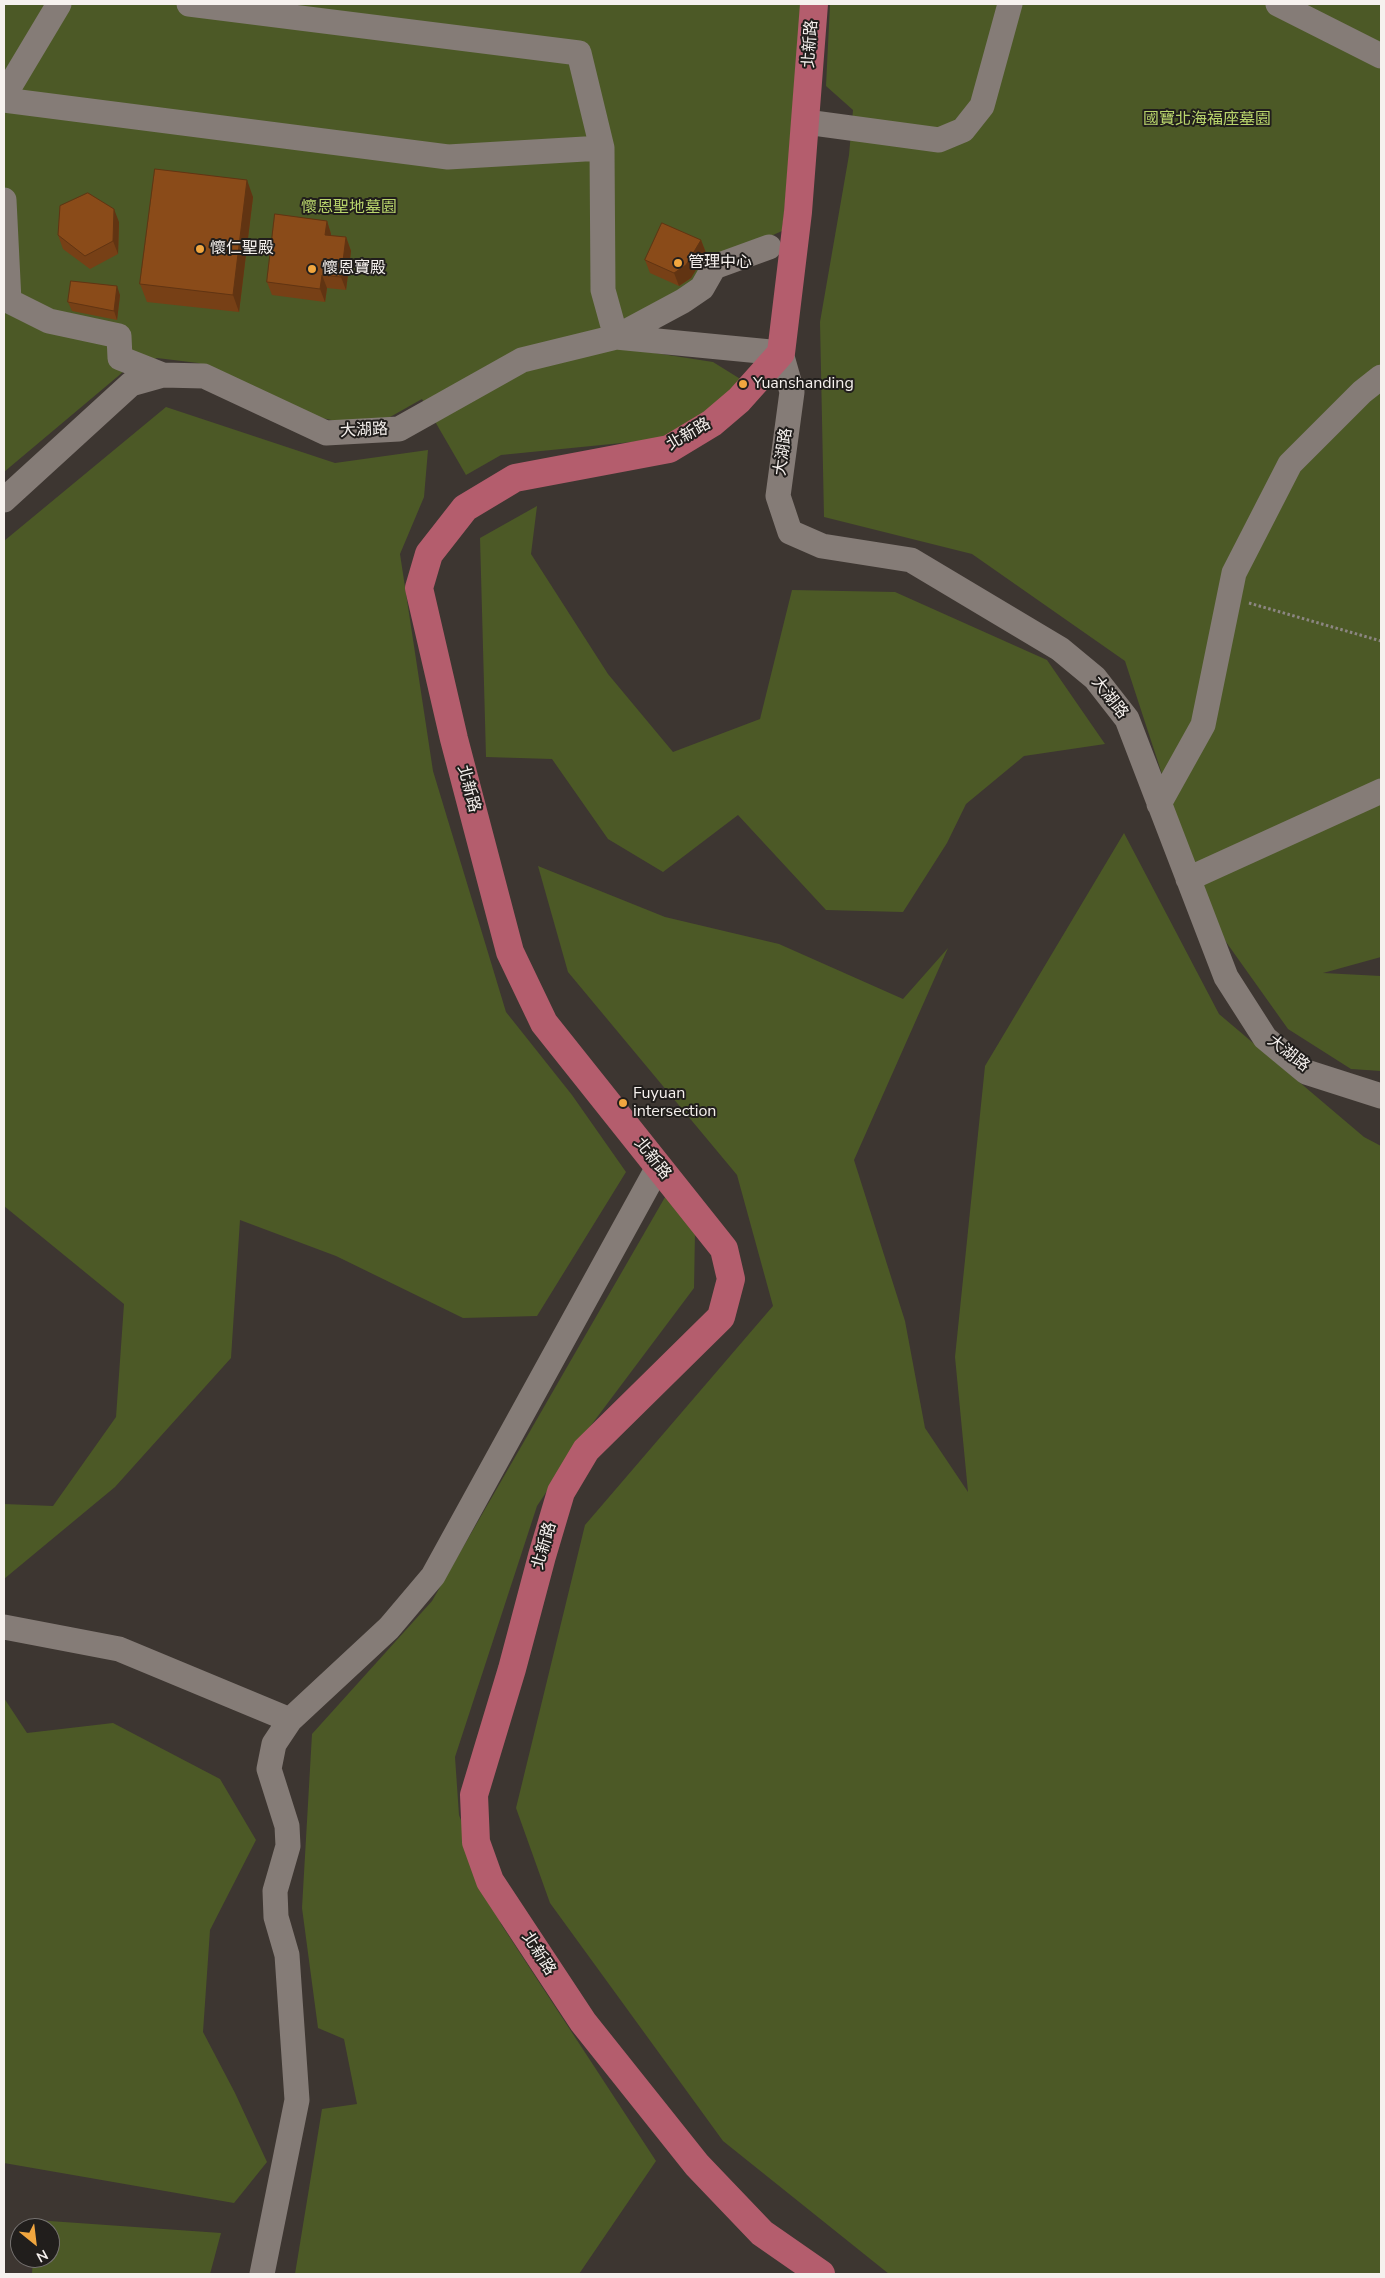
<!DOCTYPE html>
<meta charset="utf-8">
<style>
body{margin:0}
#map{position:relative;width:1385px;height:2278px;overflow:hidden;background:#3d3631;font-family:"Nunito Sans",sans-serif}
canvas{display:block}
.frame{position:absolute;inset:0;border:5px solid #f6f1ee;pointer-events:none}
.north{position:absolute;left:10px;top:2218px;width:50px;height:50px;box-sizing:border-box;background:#211e1c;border:1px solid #767270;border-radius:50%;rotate:151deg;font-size:14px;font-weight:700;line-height:20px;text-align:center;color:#f6f1ee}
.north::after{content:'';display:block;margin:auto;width:18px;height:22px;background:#f1a63f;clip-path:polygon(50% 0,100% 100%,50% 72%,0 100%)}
</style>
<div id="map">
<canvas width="1385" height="2278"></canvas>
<div class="frame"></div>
<div class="north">N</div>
</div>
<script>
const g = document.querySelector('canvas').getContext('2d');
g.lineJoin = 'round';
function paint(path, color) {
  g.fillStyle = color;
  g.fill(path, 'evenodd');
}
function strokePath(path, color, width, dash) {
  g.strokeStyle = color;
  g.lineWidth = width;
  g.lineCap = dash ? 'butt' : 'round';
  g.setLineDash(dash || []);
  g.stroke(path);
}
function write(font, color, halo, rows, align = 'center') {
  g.font = font + ' "Nunito Sans","Noto Sans TC",sans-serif';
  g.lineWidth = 4;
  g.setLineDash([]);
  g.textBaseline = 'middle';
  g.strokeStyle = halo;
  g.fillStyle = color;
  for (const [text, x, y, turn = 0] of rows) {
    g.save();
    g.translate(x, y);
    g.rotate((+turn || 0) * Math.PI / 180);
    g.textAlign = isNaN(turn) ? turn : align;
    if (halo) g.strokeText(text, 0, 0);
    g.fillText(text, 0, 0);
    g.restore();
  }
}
paint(new Path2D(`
 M4 4H807L782 231 704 266 698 280 629 349 713 362 742 380 696 424 662 439 501 455 466 475 422 399 383 421 341 422 317 417 198 363 157 358 123 372 4 472Z
 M830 4H1381V957L1323 973 1381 976V1071L1351 1069 1288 1029 1209 918 1125 661 972 554 824 517 820 322 849 155 853 110 826 86Z
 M166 407 335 463 428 450 424 497 400 554 433 771 506 1012 572 1095 626 1172 537 1316 463 1318 336 1256 240 1220 231 1358 115 1487 4 1579V1504L53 1506 116 1417 124 1304 4 1206V541Z
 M537 506 531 554 608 674 673 752 760 719 792 590 895 592 1047 660 1105 744 1024 756 966 804 947 843 903 912 826 910 738 815 663 872 608 839 552 759 486 757 480 538Z
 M1124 833 1219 1014 1364 1137 1381 1146V2274H889L723 2141 550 1903 516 1808 585 1525 773 1306 737 1175 568 972 538 866 665 917 779 944 903 999 948 948 854 1160 905 1321 925 1428 968 1492 955 1357 985 1066Z
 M668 1192 695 1232 694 1288 589 1428 537 1506 455 1757 459 1815 501 1924 656 2161 579 2274H295L322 2109 357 2104 344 2039 318 2028 302 1908 312 1734 432 1601Z
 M4 1698 27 1733 113 1723 220 1779 256 1840 210 1930 203 2032 235 2093 267 2162 234 2203 4 2163Z
 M35 2220 221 2233 210 2274H32L33 2258H50V2228H34Z`), '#4c5926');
strokePath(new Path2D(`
 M1249 603 1381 641`), '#8c8682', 3, [2.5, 2.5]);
strokePath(new Path2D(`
 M189 4 579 53 602 148 603 290 616 337 683 301 702 288 714 267 769 247
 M1278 4 1381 56
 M4 96 59 4
 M4 100 448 157 602 148
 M806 122 939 140 963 130 982 106 1010 4
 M4 200 9 301 49 321 119 336 120 358 163 375
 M4 500 131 384 163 375 204 376 326 433 399 429 522 360 616 337 781 353 792 392 778 496 790 532 822 546 911 560 1060 649 1095 678 1127 719 1226 977 1265 1038 1306 1072 1381 1096
 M1159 804 1203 725 1234 573 1290 464 1362 392 1381 377
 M1188 879 1381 791
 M4 1627 119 1649 290 1720
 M262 2274 297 2100 287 1955 276 1917 275 1891 288 1846 287 1826 269 1769 274 1744 290 1720 389 1628 433 1576 658 1167`), '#857c77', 25);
strokePath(new Path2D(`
 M814 4 798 212 781 353 739 400 712 423 669 449 515 478 465 508 429 554 419 588 454 739 510 952 544 1023 724 1249 731 1279 721 1317 586 1450 561 1492 542 1556 512 1669 474 1795 476 1842 490 1881 583 2022 697 2165 762 2233 821 2274`), '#b45d6d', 28);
paint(new Path2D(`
 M253 197 239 312 147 302 140 284Z
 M327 221 331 234V236L346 237 351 251 346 290 327 288 325 302 272 295 267 282Z
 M119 222 118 254 90 269 63 249 58 235Z
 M701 240 706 253 691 278 679 286 650 273 645 260Z
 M120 295 117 320 72 311 68 302Z`), '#774016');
paint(new Path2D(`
 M247 180 253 197 239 312 233 295Z
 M114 209 119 222 118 254 113 241Z
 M327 221 331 234 330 248 325 235Z
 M346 237 351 251 346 290 341 277Z
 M701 240 706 253 691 278 679 286 674 273Z
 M322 275 327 288 325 302 320 289Z
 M117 286 120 295 117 320 114 311Z`), '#613412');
const building = new Path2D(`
 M155 169 247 180 233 295 140 284Z
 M88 193 114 209 113 241 85 256 58 235 60 206Z
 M275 214 327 221 325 235 346 237 341 277 322 275 320 289 267 282Z
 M662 223 701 240 686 265 674 273 645 260Z
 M71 281 117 286 114 311 68 302Z`);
paint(building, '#8a4b19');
strokePath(building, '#613412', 1);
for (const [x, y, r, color] of [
 [200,249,5,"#f1a63f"],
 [678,263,5,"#f1a63f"],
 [312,269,5,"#f1a63f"],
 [743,384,5,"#f1a63f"],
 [623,1103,5,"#f1a63f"]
]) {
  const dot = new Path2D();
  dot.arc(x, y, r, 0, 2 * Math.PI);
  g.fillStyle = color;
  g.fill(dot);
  strokePath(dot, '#211e1c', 2);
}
write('16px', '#f6f1ee', '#211e1c', [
 ["北新路",811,44,-86],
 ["大湖路",364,431,-3],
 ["北新路",689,435,-30],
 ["大湖路",784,452,-82],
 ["大湖路",1109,698,52],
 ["北新路",468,789,75],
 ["大湖路",1288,1054,38],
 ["北新路",652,1159,51],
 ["北新路",545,1546,-74],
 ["北新路",538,1954,57]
]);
write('16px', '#b9d56c', '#211e1c', [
 ["國寶北海福座墓園",1207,120],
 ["懷恩聖地墓園",349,208]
]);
write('16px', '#f6f1ee', '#211e1c', [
 ["懷仁聖殿",210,249],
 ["管理中心",688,263],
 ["懷恩寶殿",322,269],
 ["Yuanshanding",753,384],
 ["Fuyuan",633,1094],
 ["intersection",633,1112]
], 'left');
</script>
